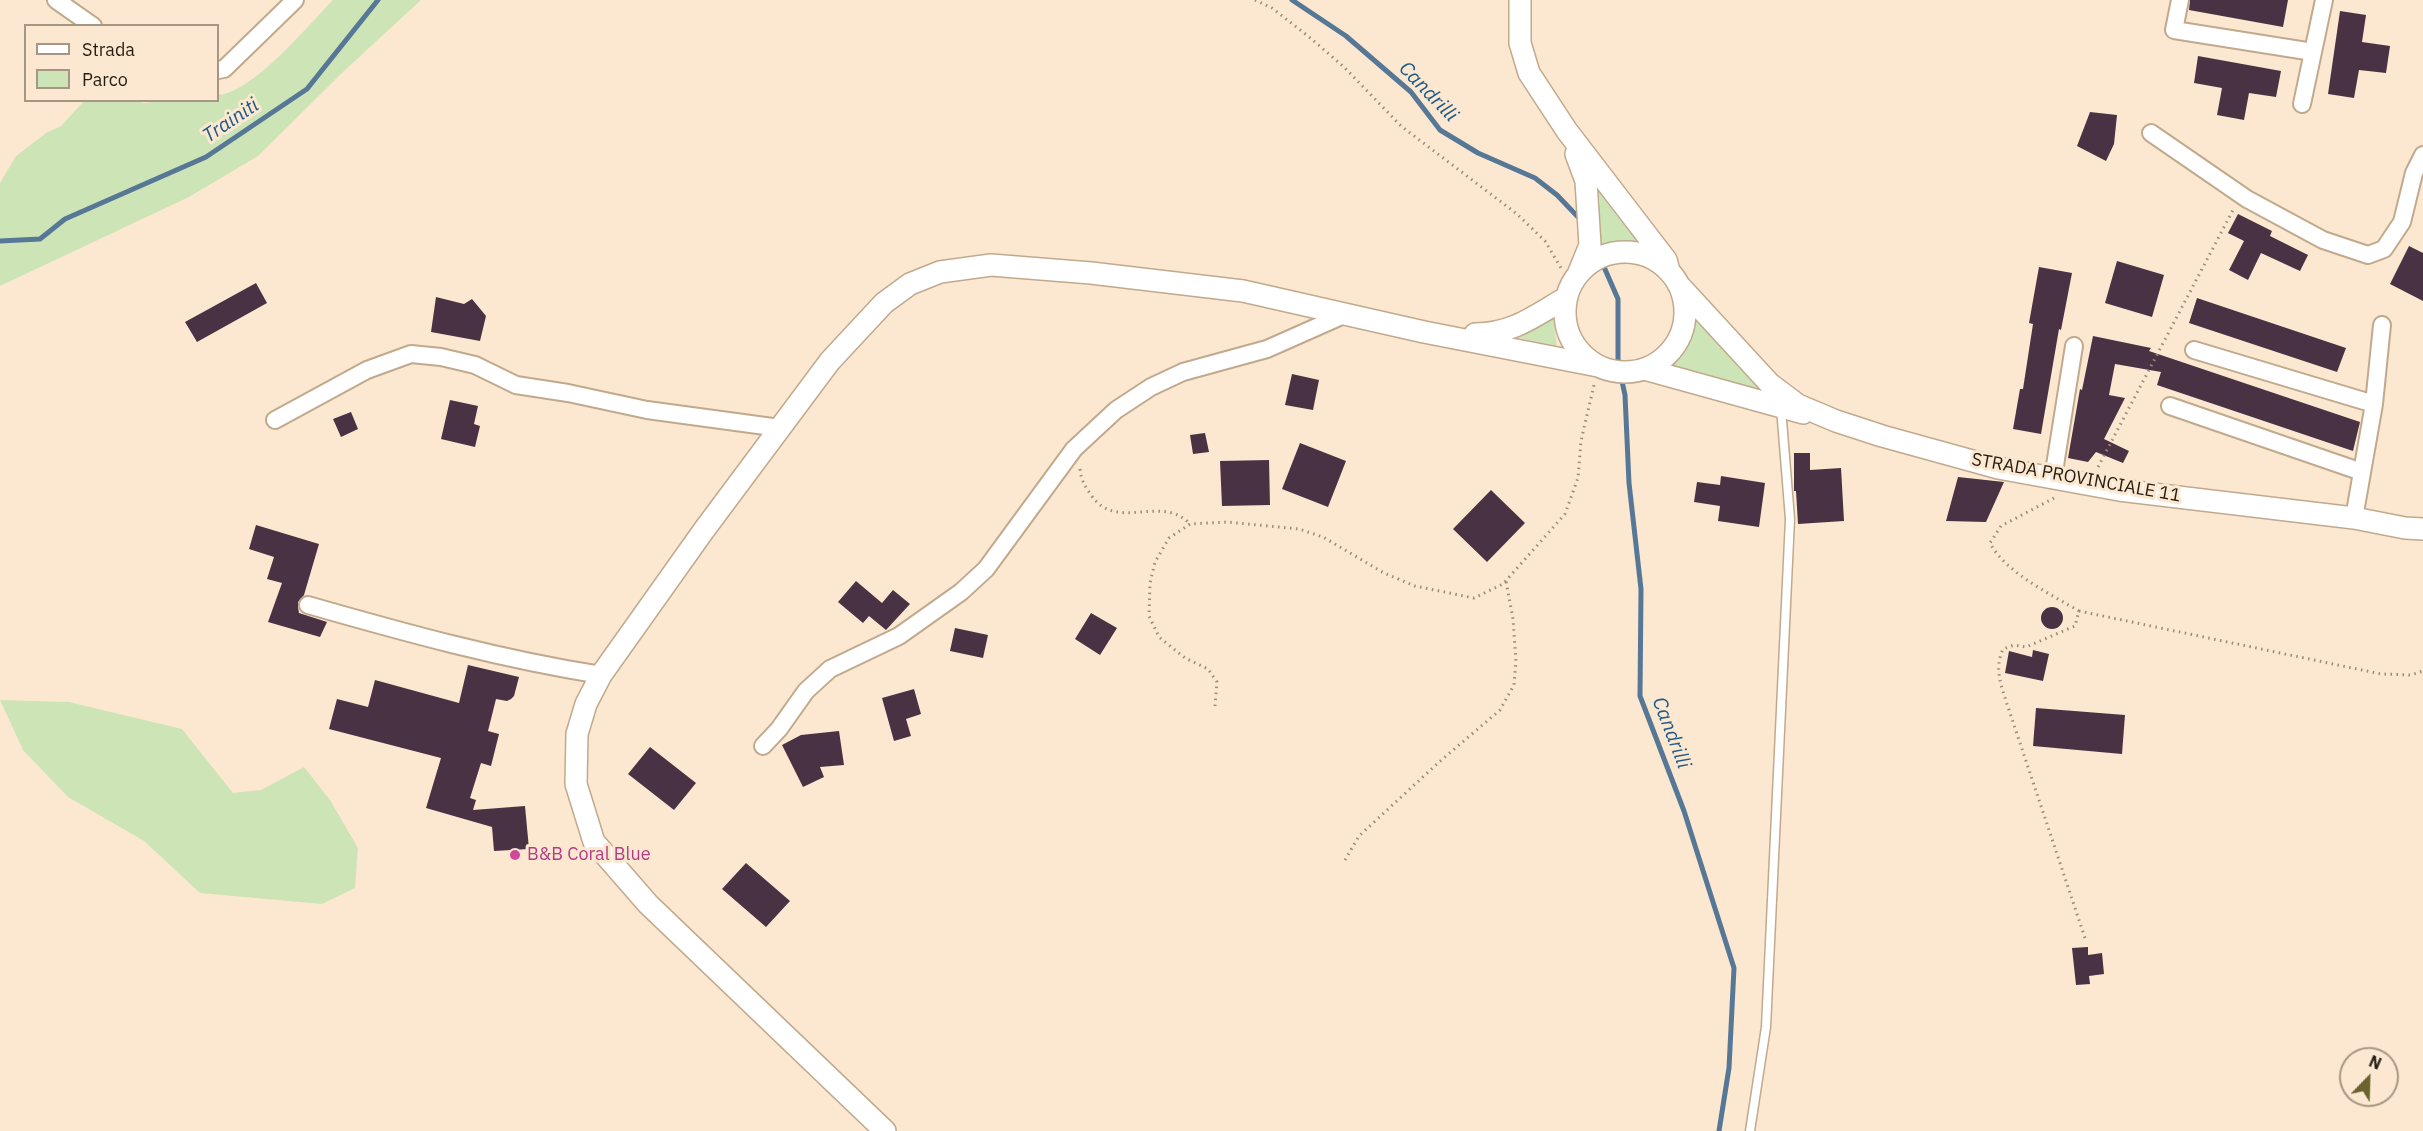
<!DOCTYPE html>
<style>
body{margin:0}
#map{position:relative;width:2423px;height:1131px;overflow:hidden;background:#fce8d0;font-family:"IBM Plex Sans",sans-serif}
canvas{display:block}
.legend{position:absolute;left:24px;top:24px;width:195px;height:78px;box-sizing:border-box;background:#fce8d0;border:2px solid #a69784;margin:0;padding:8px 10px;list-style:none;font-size:18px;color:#261d12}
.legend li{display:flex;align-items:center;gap:12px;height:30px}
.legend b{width:30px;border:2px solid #a69784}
.north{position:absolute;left:2339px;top:1047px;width:60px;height:60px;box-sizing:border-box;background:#fce8d0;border:2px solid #a69784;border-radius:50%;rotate:23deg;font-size:16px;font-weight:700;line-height:24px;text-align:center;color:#261d12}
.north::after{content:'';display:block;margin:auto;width:21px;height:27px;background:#6a6330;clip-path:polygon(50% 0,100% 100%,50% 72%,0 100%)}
</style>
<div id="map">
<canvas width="2423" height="1131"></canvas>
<ul class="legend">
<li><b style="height:8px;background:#fff"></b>Strada</li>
<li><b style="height:16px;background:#cde5b6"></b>Parco</li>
</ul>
<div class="north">N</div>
</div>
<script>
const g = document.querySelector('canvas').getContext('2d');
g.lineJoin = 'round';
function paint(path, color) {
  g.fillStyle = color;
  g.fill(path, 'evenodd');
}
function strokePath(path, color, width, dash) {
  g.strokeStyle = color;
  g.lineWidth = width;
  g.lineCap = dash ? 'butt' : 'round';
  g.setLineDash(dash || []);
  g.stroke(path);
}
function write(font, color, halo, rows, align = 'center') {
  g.font = font + ' "IBM Plex Sans",sans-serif';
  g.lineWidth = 6;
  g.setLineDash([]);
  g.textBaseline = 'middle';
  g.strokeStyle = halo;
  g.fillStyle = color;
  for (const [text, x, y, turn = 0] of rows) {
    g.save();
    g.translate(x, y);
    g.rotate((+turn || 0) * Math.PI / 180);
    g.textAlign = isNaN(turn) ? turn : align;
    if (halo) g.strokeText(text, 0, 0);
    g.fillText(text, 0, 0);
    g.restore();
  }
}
paint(new Path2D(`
 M333 0H421L344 71 258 156 189 197 0 286V183L16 156 46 133 61 126 84 101 135 100 144 103 170 100H218V95C254 92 307 26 333 0Z
 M1594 173 1653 252 1619 244 1595 250 1600 201Z
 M1691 314 1773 402 1664 368C1684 355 1686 336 1691 314Z
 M1553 317 1557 346 1515 337 1513 333 1545 323Z
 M0 700 69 702 182 729 233 793 261 790 304 767 330 800 358 848 355 888 322 904 200 893 144 841 68 797 23 750Z`), '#cde5b6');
strokePath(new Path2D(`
 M1292 0 1346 36 1411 92 1440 130 1478 153 1535 178 1557 195 1578 217
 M0 241 40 239 65 219 206 157 307 89 378 0
 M1604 267 1618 299V363L1625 395 1629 483 1641 589 1640 696 1684 811 1734 968 1729 1068 1719 1131`), '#567896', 5);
paint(new Path2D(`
 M2190 0H2288L2283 27 2189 10Z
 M2340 11 2366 15 2362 42 2390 46 2386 73 2359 70 2354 98 2328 94Z
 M2198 56 2281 71 2276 97 2249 93 2244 120 2217 115 2222 88 2194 83Z
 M2090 112 2117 115 2114 144 2106 161 2077 146Z
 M2238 214 2272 231 2270 236 2308 255 2300 271 2261 253 2248 280 2229 270 2244 241 2228 233Z
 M2409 246 2423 253V301L2390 284Z
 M2117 261 2164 275 2152 317 2105 303Z
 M2039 267 2072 273 2061 330 2059 329 2041 434 2013 429 2020 389H2023L2033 324 2029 323Z
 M256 283 267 303 197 342 185 322Z
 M436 297 464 304 472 299 486 316 480 341 431 332Z
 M2197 298 2346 348 2337 372 2189 323Z
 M2093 336 2151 348 2149 351 2360 422 2353 451 2157 385 2161 372 2115 364 2109 395 2125 398 2104 439 2129 451 2123 463 2096 452 2088 462 2068 458 2080 389 2082 390Z
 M1292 374 1319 380 1313 410 1285 405Z
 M450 400 478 406 474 424 480 426 475 447 441 439Z
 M351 412 358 429 341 437 333 419Z
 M1205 433 1209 452 1193 454 1190 435Z
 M1300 443 1346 461 1328 507 1282 489Z
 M1794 453H1810V470L1841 468 1844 521 1798 524 1796 491H1794Z
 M1269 460 1270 505 1222 506 1220 461Z
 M1721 476 1765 483 1759 527 1718 521 1720 506 1694 502 1697 482 1720 485Z
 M1958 477 2004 482 1986 522 1946 521Z
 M1491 490 1525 523 1487 562 1453 529Z
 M256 525 319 544 304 595 298 602V607L299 613 327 622 320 637 268 622 282 583 267 579 274 557 249 549Z
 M856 581 882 603 893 590 910 604 886 630 869 616 863 623 838 602Z
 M2041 618a11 11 0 1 1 22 0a11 11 0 1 1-22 0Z
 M1091 613 1117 628 1100 655 1075 639Z
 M955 628 988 635 983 658 950 651Z
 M2033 650 2049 654 2043 681 2005 673 2009 651 2032 657Z
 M468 665 519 677 514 696 511 699 507 701 496 699 488 731 499 734 491 766 481 763 470 798 476 800 473 810 525 806 529 849 494 851 492 827 426 808 441 758 329 729 337 699 368 707 375 680 459 703Z
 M914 689 921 714 906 719 911 736 894 741 882 698Z
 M2036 708 2125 715 2122 754 2033 746Z
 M839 731 844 765 820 767 824 777 803 787 782 745 801 735Z
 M650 747 696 783 674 810 628 774Z
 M746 863 790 901 766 927 722 889Z
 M2088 947V955L2102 953 2104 974 2089 976 2090 984 2076 985 2072 948Z`), '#4a3245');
const service = new Path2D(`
 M1750 1131 1766 1027 1790 519 1781 408`);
const minor = new Path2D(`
 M56 0 93 26
 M2180 0 2174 30 2313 52
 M218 70 224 69 295 0
 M2302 104 2324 0
 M2151 133 2247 199 2323 240 2368 255 2384 249 2402 222 2414 173 2423 155
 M2194 350 2374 404 2354 518
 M2374 404 2382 325
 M2170 406 2362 472
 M275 420 367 370 411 354 441 357 475 365 516 385 568 393 647 410 780 428
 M2053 478 2074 346
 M308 605C406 633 500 659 601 675
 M763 746 779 729 806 691 830 669 899 636 961 592 986 569 1074 449 1116 410 1151 387 1183 372 1267 349 1346 314`);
const tertiary = new Path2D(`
 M1520 0V43L1529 73 1567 131 1666 260 1668 267
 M1576 154 1586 181 1590 245 1579 272
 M1565 312a60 60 0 1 1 120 0a60 60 0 1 1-120 0Z
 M1678 284 1770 384 1798 405 1836 421 1882 436 1998 468 2119 490 2354 518 2405 528 2423 529
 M1475 334C1512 334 1535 316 1567 297
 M1644 369 1803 413
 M885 1131 648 904 594 842 576 784 577 734 586 704 601 675 704 530 830 361 884 303 910 284 940 272 991 265 1091 273 1243 291 1424 332 1598 366`);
strokePath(service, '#c1a98d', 11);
strokePath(minor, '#c1a98d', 20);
strokePath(tertiary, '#c1a98d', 24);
strokePath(new Path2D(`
 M1255 0 1272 8 1308 36 1344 67 1401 126 1517 214 1545 241 1561 268
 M2098 467 2233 210
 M1080 469C1081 480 1085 486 1091 495 1117 533 1161 493 1190 524
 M2054 498 2001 526 1990 543C2005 572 2050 594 2079 611L2075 626 2026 647 2014 645 2003 649C1994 669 2001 684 2007 704L2085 938
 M2079 611 2381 674 2411 675 2423 671
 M1215 706 1217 682 1208 669 1185 658 1159 637 1149 616 1150 583 1155 562 1169 538 1190 524 1227 522 1299 529 1323 537 1384 573 1415 586 1474 598 1503 584 1565 514 1578 478 1581 441 1594 385
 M1345 860 1359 836 1438 763 1500 710 1514 685 1516 661 1513 619 1506 581`), '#9a8b79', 3, [1.5, 4.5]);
strokePath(service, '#fff', 8);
strokePath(minor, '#fff', 16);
strokePath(tertiary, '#fff', 21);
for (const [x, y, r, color] of [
 [515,855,6,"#d1479c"]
]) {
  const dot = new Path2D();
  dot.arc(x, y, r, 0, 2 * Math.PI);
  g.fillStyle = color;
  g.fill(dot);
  strokePath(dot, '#fce8d0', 2);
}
write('18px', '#261d12', '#fce8d0', [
 ["STRADA PROVINCIALE 11",2076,478,10]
]);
write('18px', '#b23c85', '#fce8d0', [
 ["B&B Coral Blue",527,855]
], 'left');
write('italic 20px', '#205a88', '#fce8d0', [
 ["Candrilli",1428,92,46],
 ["Trainiti",231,121,-34],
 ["Candrilli",1671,733,69]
]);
</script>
